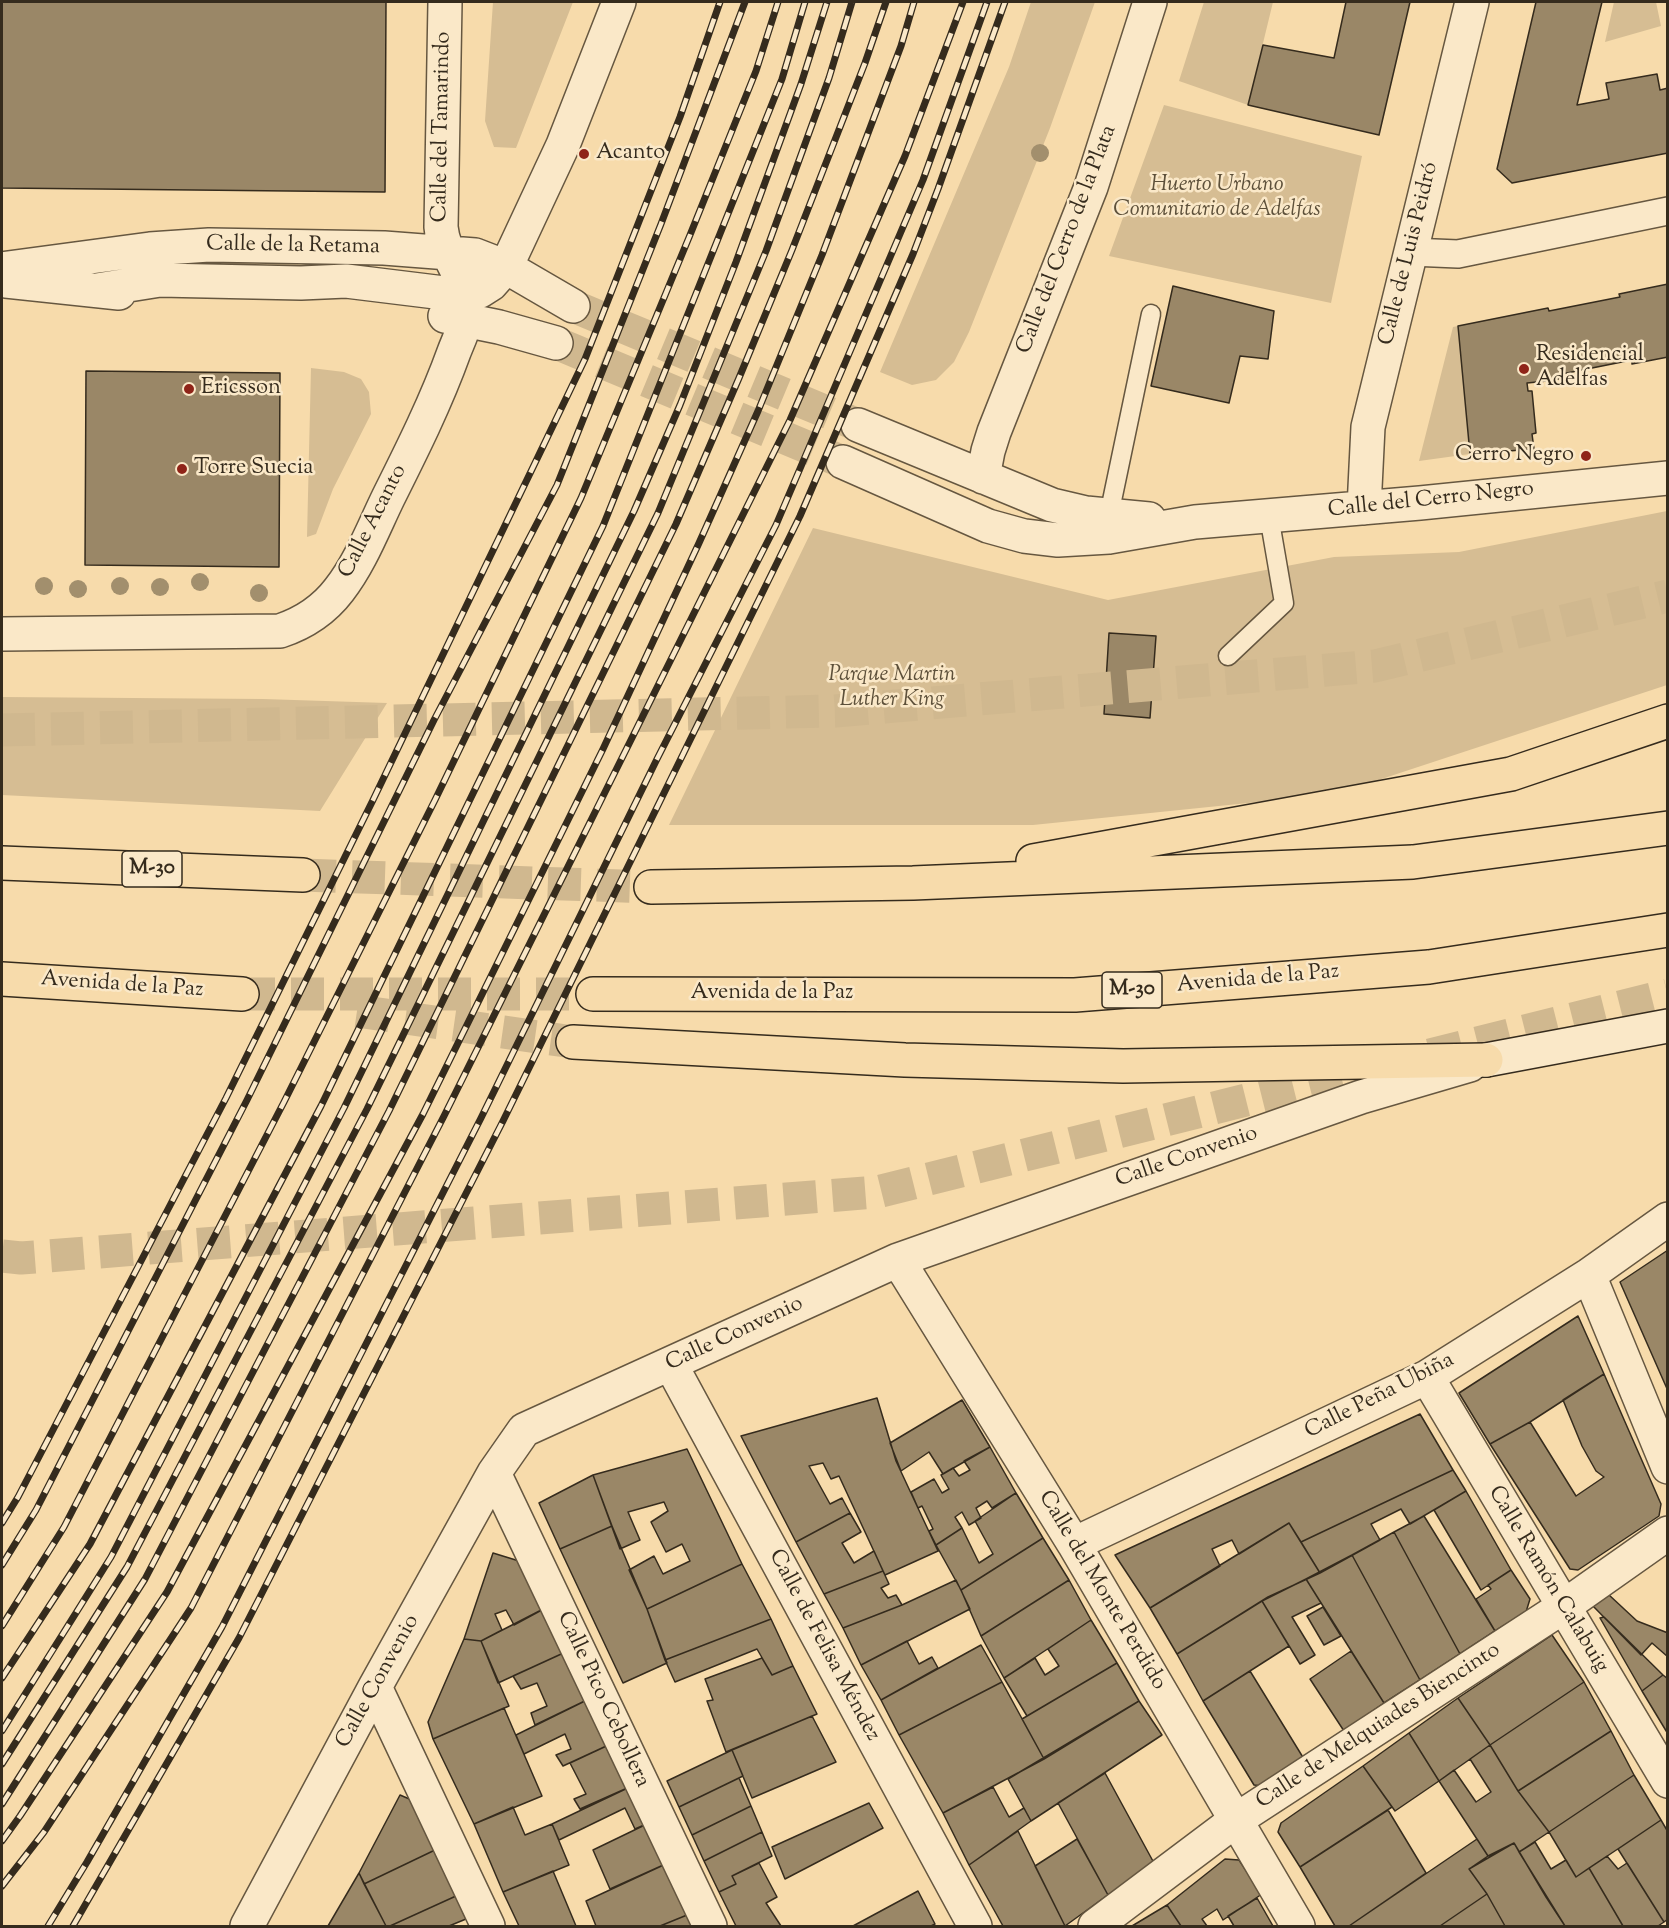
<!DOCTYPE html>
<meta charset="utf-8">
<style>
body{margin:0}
#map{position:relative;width:1669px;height:1928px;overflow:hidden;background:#f7dbab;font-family:"Sorts Mill Goudy",serif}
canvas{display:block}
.frame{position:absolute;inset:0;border:3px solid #352b1d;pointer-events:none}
</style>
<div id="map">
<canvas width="1669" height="1928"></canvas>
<div class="frame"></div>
</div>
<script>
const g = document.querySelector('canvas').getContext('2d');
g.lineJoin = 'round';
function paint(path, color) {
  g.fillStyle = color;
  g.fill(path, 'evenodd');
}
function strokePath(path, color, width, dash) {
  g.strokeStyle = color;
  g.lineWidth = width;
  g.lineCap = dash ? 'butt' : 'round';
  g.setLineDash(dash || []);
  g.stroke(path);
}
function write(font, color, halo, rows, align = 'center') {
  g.font = font + ' "Sorts Mill Goudy",serif';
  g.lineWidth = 5;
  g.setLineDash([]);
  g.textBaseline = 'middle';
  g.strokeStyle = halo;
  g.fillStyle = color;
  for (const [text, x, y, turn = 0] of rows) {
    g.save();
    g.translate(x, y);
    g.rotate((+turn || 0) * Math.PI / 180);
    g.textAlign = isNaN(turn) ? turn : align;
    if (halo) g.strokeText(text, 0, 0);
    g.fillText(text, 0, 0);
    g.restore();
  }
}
paint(new Path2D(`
 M493 2H573L516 148 494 147 485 121Z
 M1031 2H1095L1050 128 969 332 954 362 936 380 912 385 880 372 1009 67Z
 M1204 2H1273L1248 105 1179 81Z
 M1614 2H1656L1661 26 1605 42Z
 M1164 105 1362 156 1331 303 1109 256Z
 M1458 326 1470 454 1419 461 1453 327Z
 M311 368 344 372 361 379 369 392 371 414 333 489 316 534 307 537Z
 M1667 511V685L1336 794 1033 825H669L813 528 1108 600 1334 557 1459 552Z
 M2 697 263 699 387 703 320 811 2 795Z`), '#d6bd93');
const building = new Path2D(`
 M2 2H386L385 192 2 188Z
 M1346 2H1410L1379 135 1248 105 1263 45 1334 58Z
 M1536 2H1602L1577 105 1609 99 1606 83 1657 74 1660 90 1668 88V153L1512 183 1497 169Z
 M1668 284V357L1632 364V360L1562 374 1563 378 1547 381 1527 383 1528 391H1532L1536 433 1532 434 1534 449 1470 454 1458 326 1548 308 1549 311 1620 297 1619 294Z
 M1173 286 1274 311 1268 359 1240 356 1229 403 1151 386Z
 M86 371 280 373 279 567 85 565Z
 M1109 633 1156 636 1150 718 1104 714Z
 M1668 1250V1391L1620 1282Z
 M1578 1316 1604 1374 1530 1422 1490 1444 1459 1393Z
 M1604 1374 1661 1504 1659 1516 1578 1570 1570 1569 1490 1444 1530 1422 1576 1496 1604 1477 1596 1471 1582 1446 1563 1400Z
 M877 1398 896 1461 938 1551 885 1575 839 1476 831 1479 823 1463 809 1466 830 1504 842 1498 850 1513 796 1542 741 1436Z
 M962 1400 990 1447 943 1474 929 1452 901 1471 890 1443Z
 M1420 1414 1453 1470 1301 1542 1289 1523 1239 1554 1232 1540 1212 1549 1220 1566 1150 1608 1115 1555Z
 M990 1447 1016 1493 992 1508 987 1501 976 1508 981 1518 969 1525 962 1512 955 1517 962 1528 936 1545 929 1531 933 1529 922 1506 918 1508 911 1492 934 1479 942 1493 949 1489 941 1475 953 1468 959 1476 970 1470 964 1461Z
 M687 1449 742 1564 647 1609 629 1570 654 1556 663 1574 690 1561 682 1544 666 1552 651 1522 668 1511 664 1502 628 1512 640 1540 620 1549 593 1475Z
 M1453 1470 1466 1491 1410 1524 1401 1509 1371 1524 1380 1540 1320 1573 1301 1542Z
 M593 1475 612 1526 560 1549 539 1503Z
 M1466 1491 1511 1570 1481 1590 1434 1510Z
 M1016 1493 1043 1538 961 1590 936 1545 962 1528 979 1563 993 1554 975 1521Z
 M850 1513 861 1532 842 1543 854 1563 874 1551 883 1571 824 1594 796 1542Z
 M1424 1516 1495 1631 1460 1654 1394 1532Z
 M1289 1523 1320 1573 1268 1597 1177 1654 1150 1608Z
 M612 1526 647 1609 667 1663 623 1683 560 1549Z
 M1394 1532 1460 1654 1420 1680 1352 1555Z
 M1043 1538 1069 1580 981 1636 961 1590Z
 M493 1553 532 1565 551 1605 514 1625 506 1610 495 1614 502 1630 481 1641 464 1639Z
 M1352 1555 1420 1680 1384 1703 1306 1579Z
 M742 1564 771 1619 665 1660 647 1609Z
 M1511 1570 1530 1599 1526 1612 1495 1631 1476 1599 1491 1589 1488 1585Z
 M883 1571 889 1584 881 1588 888 1598 896 1595 902 1605 843 1628 824 1594Z
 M1306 1579 1321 1603 1292 1617 1315 1655 1300 1664 1262 1601Z
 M956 1580 970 1609 861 1665 843 1628 902 1605Z
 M1069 1580 1091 1620 1004 1678 981 1636Z
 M1608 1594 1637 1621 1668 1633V1657L1652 1643 1641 1655 1591 1604Z
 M1262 1601 1289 1646 1203 1701 1177 1654Z
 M551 1605 570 1650 498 1683 481 1641Z
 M1323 1607 1341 1636 1324 1645 1307 1616Z
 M1604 1617 1663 1675 1642 1691 1600 1618Z
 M771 1619 793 1666 772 1675 757 1649 675 1682 665 1660Z
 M1091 1620 1117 1663 1027 1716 1004 1678 1035 1658 1045 1675 1059 1666 1048 1649Z
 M1552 1635 1584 1682 1490 1745 1458 1698Z
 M464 1639 481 1641 509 1706 433 1739 428 1722Z
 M907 1641 919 1664 932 1657 938 1668 881 1700 861 1665Z
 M981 1645 1002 1682 899 1735 881 1700Z
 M570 1650 593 1697 535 1725 531 1713 547 1706 537 1683 521 1689 513 1676Z
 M1351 1651 1384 1703 1344 1731 1310 1679Z
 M762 1658 772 1675 793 1666 817 1714 726 1752 707 1701 713 1700 705 1679Z
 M1117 1663 1139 1701 1044 1759 1022 1719Z
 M1250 1671 1304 1759 1263 1786 1254 1785 1203 1701Z
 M1663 1675 1668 1679V1734L1642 1691Z
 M1002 1682 1044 1759 943 1813 899 1735Z
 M1584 1682 1611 1731 1518 1791 1490 1745Z
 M593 1697 615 1742 563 1766 556 1755 571 1749 565 1734 524 1754 516 1735Z
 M1458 1698 1490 1745 1439 1781 1409 1733Z
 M1139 1701 1162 1735 1031 1821 1008 1779Z
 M504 1708 542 1796 474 1824 433 1739Z
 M812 1716 836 1762 752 1798 732 1750Z
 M1611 1731 1634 1775 1549 1832 1518 1791Z
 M1409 1733 1439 1781 1395 1811 1363 1766Z
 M615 1742 634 1785 580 1809 574 1799 586 1794 570 1763Z
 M1490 1745 1518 1791 1549 1832 1519 1852 1514 1843 1488 1856 1439 1781 1454 1770 1476 1802 1491 1792 1470 1759Z
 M732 1750 743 1776 679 1807 667 1781Z
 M1363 1766 1392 1807 1300 1867 1278 1832 1281 1823Z
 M1105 1773 1154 1863 1108 1895 1058 1803Z
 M1634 1775 1661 1820 1576 1877 1549 1832Z
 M739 1778 751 1806 692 1835 679 1807Z
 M634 1785 651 1822 635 1829 625 1808 559 1840 552 1824Z
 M993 1787 1009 1817 1024 1808 1031 1821 969 1865 943 1813Z
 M400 1795 414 1801 435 1850 364 1884 359 1873Z
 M869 1803 883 1828 785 1879 772 1847Z
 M751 1806 762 1832 704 1861 692 1835Z
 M513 1807 525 1835 552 1824 569 1865 503 1892 474 1824Z
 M1388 1810 1426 1873 1349 1926H1335L1300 1867Z
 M1661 1820 1668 1832V1919L1664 1922 1618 1849Z
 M651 1822 670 1862 610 1889 593 1850Z
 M1018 1831 1065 1926H1003L969 1865Z
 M762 1832 772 1856 732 1876 736 1884 719 1892 704 1861Z
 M1077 1839 1108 1895 1065 1926 1035 1866Z
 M1477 1839 1488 1856 1469 1869 1487 1894 1440 1926H1349Z
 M1535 1842 1551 1869 1566 1860 1576 1877 1589 1868 1623 1926H1565L1519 1852Z
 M1514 1843 1546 1897 1565 1926H1505L1487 1894 1469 1869Z
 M435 1850 456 1896 390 1926H386L364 1884Z
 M1607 1856 1618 1869 1627 1863 1664 1922 1658 1926H1623L1589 1868Z
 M1225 1859 1239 1860 1262 1894 1223 1920 1217 1909 1202 1919 1207 1926H1181L1167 1905Z
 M670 1862 692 1913 660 1926H596L586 1901Z
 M759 1863 777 1897 766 1903 781 1926H736L719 1892 736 1884 732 1876Z
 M553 1871 576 1926H519L503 1892Z
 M359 1873 386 1926H328Z
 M918 1891 935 1924 931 1926H853Z
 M1487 1894 1505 1926H1440Z
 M456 1896 466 1919 449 1926H390Z
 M1257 1898 1273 1926H1234L1228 1916Z
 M1167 1905 1181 1926H1132Z
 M692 1913 699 1926H660Z`);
paint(building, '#9a8767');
strokePath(building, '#352b1d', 1.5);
strokePath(new Path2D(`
 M573 306 858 425
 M556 343 843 462`), '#d0b88f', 33, [33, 16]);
strokePath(new Path2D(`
 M2 730 835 711 1375 666 1668 596
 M303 875 651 887
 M242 994H593
 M357 1011 573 1042
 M1430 1055 1668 995
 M2 1256 21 1258 877 1192 1374 1068`), '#d0b88f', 33, [33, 16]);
const service = new Path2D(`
 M1109 515 1151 314
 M1228 656 1284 603 1269 516`);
const pedestrian = new Path2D(`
 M1411 252 1458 254 1668 211`);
const minor = new Path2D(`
 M2 269 150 249 209 245 384 248 475 255 506 267 573 306
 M6 281 119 293
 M97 290 160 280 301 283 346 281 452 294 480 291 491 284 506 267 563 145 619 2
 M445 316 499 327 556 343
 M858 425 1052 505 1086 513 1149 519
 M843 462 988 526 1024 536 1058 540 1109 537 1195 522 1420 503 1668 478
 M983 477 988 451 994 432 1091 187 1150 2
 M1364 508 1368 427 1472 2
 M2 634 280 631C304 623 323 611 339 590 360 563 373 529 388 498 412 450 436 402 454 352 459 339 467 323 468 309 469 280 444 258 441 227L445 2
 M898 1260 1074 1544 1298 1926
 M1589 1275 1668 1467
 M671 1365 975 1926
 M1427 1377 1668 1781
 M494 1473 710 1926
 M1074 1544 1427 1377 1589 1275 1668 1219
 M375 1687 488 1926
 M247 1926 375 1687 494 1473 524 1430 898 1260 1361 1097 1470 1065
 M1095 1926 1236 1820 1563 1607 1668 1533`);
const secondary = new Path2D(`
 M1486 1060 1668 1026`);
const motorway = new Path2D(`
 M1033 861 1511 774 1668 721
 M2 863 303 875
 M651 887 913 883 1413 862 1668 828
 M2 979 242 994
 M593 994 1075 995 1429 967 1668 930
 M573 1042 905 1060 1123 1066 1486 1060`);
strokePath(service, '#665740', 21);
strokePath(pedestrian, '#665740', 30);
strokePath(minor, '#665740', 36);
strokePath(secondary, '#352b1d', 36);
strokePath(motorway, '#352b1d', 36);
strokePath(service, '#fae8c8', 18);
strokePath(pedestrian, '#fae8c8', 27);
strokePath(minor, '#fae8c8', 33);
strokePath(secondary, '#fae8c8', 33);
strokePath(motorway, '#f7dbab', 33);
const rail = new Path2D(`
 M2 1523 18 1497 226 1098 373 800 585 359 680 117 720 2
 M2 1565 36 1510 247 1100 434 720 557 485 661 224 745 2
 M2 1626 64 1527 284 1102 435 800 581 498 690 235 756 71 778 2
 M2 1678 90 1544 321 1106 603 526 782 79 805 2
 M2 1731 111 1557 344 1108 634 511 680 405 736 262 801 84 827 2
 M2 1764 127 1567 367 1109 658 513 766 251 829 78 852 2
 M2 1804 145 1579 389 1111 569 743 676 524 739 378 792 250 865 63 886 2
 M2 1841 20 1816 167 1592 423 1114 603 749 699 543 758 411 822 255 901 46 914 2
 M2 1886 44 1832 191 1608 444 1116 790 420 905 156 963 2
 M48 1926 87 1862 222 1627 481 1118 657 759 776 525 923 180 987 2
 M73 1926 239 1638 503 1121 800 516 913 254 938 189 1005 2`);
strokePath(rail, '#352b1d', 7);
strokePath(rail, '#fae8c8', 4.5, [14]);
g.fillStyle = '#a28f6d';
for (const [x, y] of [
 [1040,153],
 [200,582],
 [44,586],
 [120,586],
 [160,587],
 [78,589],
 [259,593]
]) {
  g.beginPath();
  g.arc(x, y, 9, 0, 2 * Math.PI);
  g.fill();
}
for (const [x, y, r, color] of [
 [584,154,6,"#8f2418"],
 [1524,369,6,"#8f2418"],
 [189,389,6,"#8f2418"],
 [1586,456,6,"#8f2418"],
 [182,469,6,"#8f2418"]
]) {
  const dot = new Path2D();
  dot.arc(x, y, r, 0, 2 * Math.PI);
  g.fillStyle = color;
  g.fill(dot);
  strokePath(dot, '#fae8c8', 2);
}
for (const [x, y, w] of [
 [152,869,60],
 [1132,990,60]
]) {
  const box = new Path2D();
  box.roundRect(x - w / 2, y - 18, w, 36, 4.5);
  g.fillStyle = '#fae8c8';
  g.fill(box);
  strokePath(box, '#352b1d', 1.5);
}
write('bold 21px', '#352b1d', null, [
 ["M-30",152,869],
 ["M-30",1132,990]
]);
write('22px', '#352b1d', '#fae8c8', [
 ["Calle del Tamarindo",443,127,-89],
 ["Calle del Cerro de la Plata",1068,240,-69],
 ["Calle de la Retama",293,247,1],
 ["Calle de Luis Peidró",1410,254,-76],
 ["Calle del Cerro Negro",1431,501,-6],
 ["Calle Acanto",374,522,-63],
 ["Avenida de la Paz",1258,980,-5],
 ["Avenida de la Paz",122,986,4],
 ["Avenida de la Paz",772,994],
 ["Calle Convenio",1187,1158,-19],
 ["Calle Convenio",735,1335,-25],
 ["Calle Peña Ubiña",1380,1397,-27],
 ["Calle Ramón Calabuig",1547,1580,59],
 ["Calle del Monte Perdido",1101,1591,59],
 ["Calle de Felisa Méndez",823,1646,62],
 ["Calle Convenio",379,1682,-61],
 ["Calle Pico Cebollera",602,1700,65],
 ["Calle de Melquiades Biencinto",1379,1727,-33]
]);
write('22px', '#352b1d', '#fae8c8', [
 ["Acanto",596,154],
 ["Residencial",1536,356],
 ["Adelfas",1536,381],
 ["Ericsson",201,389],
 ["Cerro Negro",1574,456,"right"],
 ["Torre Suecia",194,469]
], 'left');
write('italic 22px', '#5d503a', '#fae8c8', [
 ["Huerto Urbano",1217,186],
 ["Comunitario de Adelfas",1217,211],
 ["Parque Martin",892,676],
 ["Luther King",892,701]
]);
</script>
